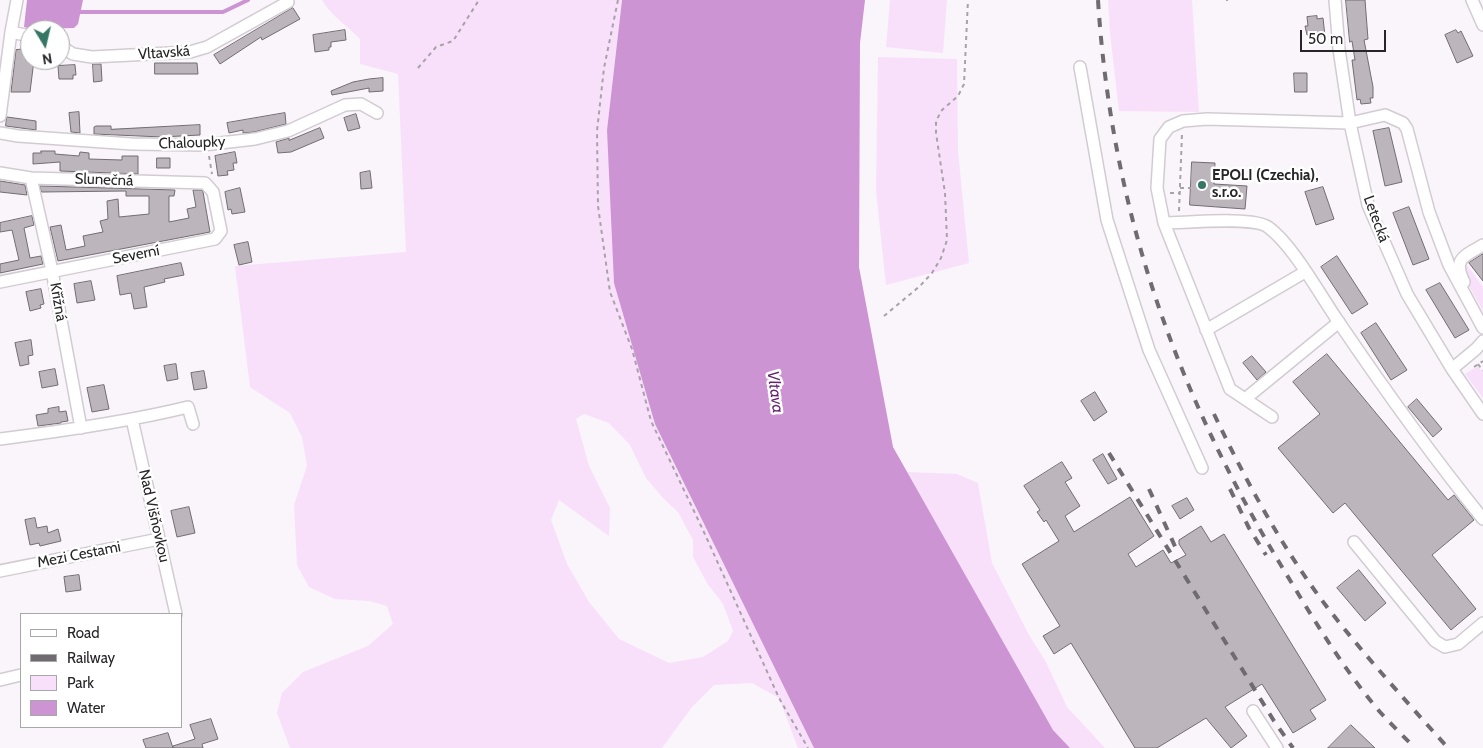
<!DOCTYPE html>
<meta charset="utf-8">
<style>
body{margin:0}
#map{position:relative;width:1483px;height:748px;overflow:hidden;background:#faf4fb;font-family:Cabin,sans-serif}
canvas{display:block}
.legend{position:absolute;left:20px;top:613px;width:162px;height:115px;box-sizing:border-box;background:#fff;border:1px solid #a9a8a9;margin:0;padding:6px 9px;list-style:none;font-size:15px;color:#272528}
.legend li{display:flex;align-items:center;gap:10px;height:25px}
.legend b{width:25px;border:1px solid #a9a8a9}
.north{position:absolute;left:20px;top:20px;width:50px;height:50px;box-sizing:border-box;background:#fff;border:1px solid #a9a8a9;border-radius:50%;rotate:171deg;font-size:14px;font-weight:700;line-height:20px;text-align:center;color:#272528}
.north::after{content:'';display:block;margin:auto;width:18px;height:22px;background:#367664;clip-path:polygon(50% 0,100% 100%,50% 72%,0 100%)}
.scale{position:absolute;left:1300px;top:30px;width:86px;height:22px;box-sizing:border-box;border:2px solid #272528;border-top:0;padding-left:6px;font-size:15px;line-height:18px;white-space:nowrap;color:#272528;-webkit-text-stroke:4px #fff;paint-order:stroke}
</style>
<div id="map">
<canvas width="1483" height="748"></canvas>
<ul class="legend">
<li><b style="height:6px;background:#fff"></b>Road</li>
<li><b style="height:6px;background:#6f6b70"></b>Railway</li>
<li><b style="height:14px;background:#f8e0fb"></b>Park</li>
<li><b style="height:14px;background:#cd94d4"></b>Water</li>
</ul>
<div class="north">N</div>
<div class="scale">50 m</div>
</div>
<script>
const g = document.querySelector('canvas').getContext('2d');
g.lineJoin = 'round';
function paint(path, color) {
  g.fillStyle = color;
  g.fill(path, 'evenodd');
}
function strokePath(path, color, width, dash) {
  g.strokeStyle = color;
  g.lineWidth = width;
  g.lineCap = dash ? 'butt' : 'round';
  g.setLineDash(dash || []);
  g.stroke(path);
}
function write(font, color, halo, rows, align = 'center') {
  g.font = font + ' Cabin,sans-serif';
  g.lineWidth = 5;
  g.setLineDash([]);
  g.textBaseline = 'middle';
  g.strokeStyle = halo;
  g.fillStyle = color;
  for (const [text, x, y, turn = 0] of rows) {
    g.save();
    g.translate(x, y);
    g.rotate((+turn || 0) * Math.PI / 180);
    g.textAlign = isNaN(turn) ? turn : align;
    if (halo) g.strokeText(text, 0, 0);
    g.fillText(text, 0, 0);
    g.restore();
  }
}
paint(new Path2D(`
 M322 0H622L607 130 655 424 814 748H798L779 698 752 683 714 685 692 707 662 748H290L277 713 282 693 303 672 368 646 393 624 387 606 369 601 335 599 309 587 297 565 294 505 307 466 302 437 290 413 250 387 235 266 406 252 398 74 360 64V39C348 26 330 15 322 0ZM584 414 609 423 630 445 646 478 663 498 678 512 693 540V557L707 583 723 604 733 631 728 641 703 657 669 663 619 639 589 602 567 564 551 520 559 500 609 536 610 508 589 466 576 419Z
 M890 0H947L943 53 886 47Z
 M1108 0H1192L1199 112 1119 111 1110 33Z
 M878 57 957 59 958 151 969 263 886 285 876 191Z
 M1467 265 1483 287V311L1462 273 1463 267Z
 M1478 366 1483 373V398L1465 374Z
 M907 472 957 474 978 483 992 563 1029 635 1046 662 1067 707 1105 748H1070L1053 730Z`), '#f8e0fb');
paint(new Path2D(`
 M27 0H83L78 24 74 28 31 29 24 27Z
 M622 0H865L860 43 859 267 893 447 1053 730 1070 748H814L655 424 614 283 607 130Z`), '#cd94d4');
strokePath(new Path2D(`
 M80 12H223L248 0`), '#cd94d4', 4);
const building = new Path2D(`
 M1346 0H1365L1368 39 1364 40 1373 87V98H1370L1371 103 1361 104 1360 99 1357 100 1352 60H1355L1352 41 1350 42Z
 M293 8 300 19 262 40 261 37 220 64 214 55Z
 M1317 16V19L1323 18 1325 36 1310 38V35H1307L1305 26H1308L1307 17Z
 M345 30 346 40 331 42V47H329V50L315 52 313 35Z
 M1456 30 1458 33 1461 31 1473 56 1457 63 1445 35Z
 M27 49 30 53V60H34L30 92H11L16 50Z
 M155 63H197L198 74H155Z
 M93 64H101L102 81 94 82Z
 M75 65 76 75H73V79H59L58 66Z
 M1294 73H1307V92H1295Z
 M383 78V91L369 92V88L332 95 331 91 353 82 369 79Z
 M79 112 80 133 71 132 69 113Z
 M285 113 286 124 254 132 243 133V130L229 133 227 123Z
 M356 114 360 128 348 131 344 118Z
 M7 117 36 121V130L6 126Z
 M200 125V135L162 137 94 134V127L96 126H111V129Z
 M320 128 324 138 291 152 278 153 276 142 289 138V140Z
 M1389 128 1402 182 1385 186 1373 131Z
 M41 151H55V154L79 156 80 152 89 153V159L122 160V156H138V174L60 171V162L33 164V153H41Z
 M235 152 237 163H233L234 170 227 171 228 175 218 176 215 156Z
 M157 158H170V168H157Z
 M1192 162 1215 163 1214 184 1247 186 1245 209 1190 205Z
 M370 171 372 188 361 189 360 173Z
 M0 181 25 185 27 195 0 192Z
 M40 186 175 190 174 196H169V222L189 218 187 209 196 207 193 190H202L203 192 210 232 58 261 50 227 61 225 66 250 85 246 83 236 103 232 100 221 108 219 107 201 118 199 119 217 149 214V196H126V191L42 192Z
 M1323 187 1334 219 1316 225 1305 192Z
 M240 188 245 212 232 214 231 209 228 210 225 192Z
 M1409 207 1429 259 1413 265 1393 213Z
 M32 216 34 225 24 228 30 258 41 256 43 264 0 273V264L19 260 12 230 0 232V223Z
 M248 242 252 262 239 265 234 245Z
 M1483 254V281L1469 263Z
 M1337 256 1368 304 1352 314 1321 267Z
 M181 263 184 275 164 279 165 282 144 287 147 307 134 309 131 293 120 295 117 276Z
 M91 281 95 300 77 303 74 284Z
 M1440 283 1469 330 1455 338 1426 290Z
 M41 289 44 304 40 305 41 308 30 311 26 292Z
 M1376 323 1407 370 1391 380 1361 333Z
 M31 340 33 355 28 356 29 364 20 366 15 343Z
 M1327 354 1448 500 1454 495 1474 520 1432 555 1476 609 1451 630 1345 503 1333 513 1278 448 1320 414 1293 382Z
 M1252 356 1266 372 1257 380 1243 363Z
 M176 364 178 379 167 381 164 366Z
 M55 369 58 385 42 388 39 372Z
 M204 371 207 388 194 390 191 373Z
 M104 385 109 409 92 412 87 388Z
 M1095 392 1107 412 1094 421 1081 401Z
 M1417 399 1442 429 1433 437 1408 407Z
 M59 407V412L66 411 68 421 61 422V423L38 426 36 415 48 413V409Z
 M1103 454 1117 479 1108 484 1093 460Z
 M1062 462 1072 478 1065 482 1080 506 1065 516 1074 532 1130 497 1154 536 1128 554 1136 567 1163 550 1171 563 1186 555 1179 544V540L1201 526 1211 542 1224 534 1326 700 1310 710 1316 719 1293 733 1262 684 1225 707 1247 736 1231 748 1206 718 1157 748H1135L1071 643 1054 654 1043 636 1060 626 1022 564 1059 541 1046 520 1044 522 1037 512 1040 510 1024 486Z
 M1187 498 1194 510 1180 519 1172 506Z
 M189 507 195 533 177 537 171 511Z
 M35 518 37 528 47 526 48 533 58 529 61 541 40 546 39 543 30 545 25 520Z
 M1359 570 1386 603 1365 621 1337 588Z
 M79 575 81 590 66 592 64 577Z
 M211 719 218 739 202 744 203 748H174L173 746 195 739 190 725Z
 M1351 725 1375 748H1328Z
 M168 733 173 748H146L143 740Z`);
paint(building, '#bcb6bc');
strokePath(building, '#726d73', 1);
const minor = new Path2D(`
 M1335 0 1339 49 1350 123 1368 205 1407 294 1452 369 1483 414
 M1472 0 1483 25
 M11 32 17 0
 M60 46 73 54 92 57 190 52 207 47 288 2
 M1080 67 1107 220 1149 350 1202 468
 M0 116 11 32 30 36
 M0 133 18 136 132 144 203 145 255 139 288 131 345 105 361 104 377 113
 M0 173 31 178 205 183 213 192 221 231 215 239 0 282
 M31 178 52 271 81 428
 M1164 223 1230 389 1272 417
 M1464 282C1452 258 1465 256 1483 245
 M1483 328 1449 265 1429 212 1407 129 1403 123 1385 115 1350 123 1207 119 1183 121 1169 127 1160 139 1157 188 1164 223C1185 223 1253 216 1268 227 1293 245 1320 295 1338 321 1384 389 1432 456 1483 519
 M1206 330 1305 272
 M1452 369 1476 349 1483 341
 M1245 399 1339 322
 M132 419 176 614
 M0 439C63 431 127 422 188 407L193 424
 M1354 542 1435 641 1445 647 1458 644 1483 623
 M0 571 159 539
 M0 680 21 675
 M1253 711 1277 748`);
strokePath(minor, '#d2ccd2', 14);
strokePath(new Path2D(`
 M618 0 604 68 597 131 598 206 610 292 632 349 651 421 703 530 779 698 808 748
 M1227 1V0
 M418 68 436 47 453 41 479 0
 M209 156 212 174
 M1180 188H1191
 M1170 193H1180
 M1179 211 1182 134
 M884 316 920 286 932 273 941 258 947 240 945 193 936 133V121L942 110 958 96 964 84 968 0
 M1478 364 1483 371
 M1474 367 1483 361`), '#a7a2a8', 2, [4, 4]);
strokePath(minor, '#fff', 11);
strokePath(new Path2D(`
 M1098 0C1111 204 1172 382 1276 557 1308 610 1340 665 1380 712 1391 724 1403 736 1415 748
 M1214 414C1246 481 1282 548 1327 607 1365 656 1407 702 1448 748
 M1109 453 1274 721 1293 748
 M1149 489 1178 553
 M1230 489 1249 528 1266 555`), '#6f6b70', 4, [9, 9]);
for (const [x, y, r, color] of [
 [1202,185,5,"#367664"]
]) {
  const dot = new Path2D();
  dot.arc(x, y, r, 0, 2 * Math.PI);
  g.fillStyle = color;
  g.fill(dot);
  strokePath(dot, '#fff', 2);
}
write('15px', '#272528', '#fff', [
 ["Vltavská",164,53,-4],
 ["Chaloupky",192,143,-2],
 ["Slunečná",104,180,2],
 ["Letecká",1376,219,70],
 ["Severní",136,255,-11],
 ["Křížná",58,302,80],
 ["Nad Višňovkou",154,516,77],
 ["Mezi Cestami",79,555,-11]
]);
write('bold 15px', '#272528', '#fff', [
 ["EPOLI (Czechia),",1212,176],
 ["s.r.o.",1212,193]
], 'left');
write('italic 16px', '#65216f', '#fff', [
 ["Vltava",775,392,82]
]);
</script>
